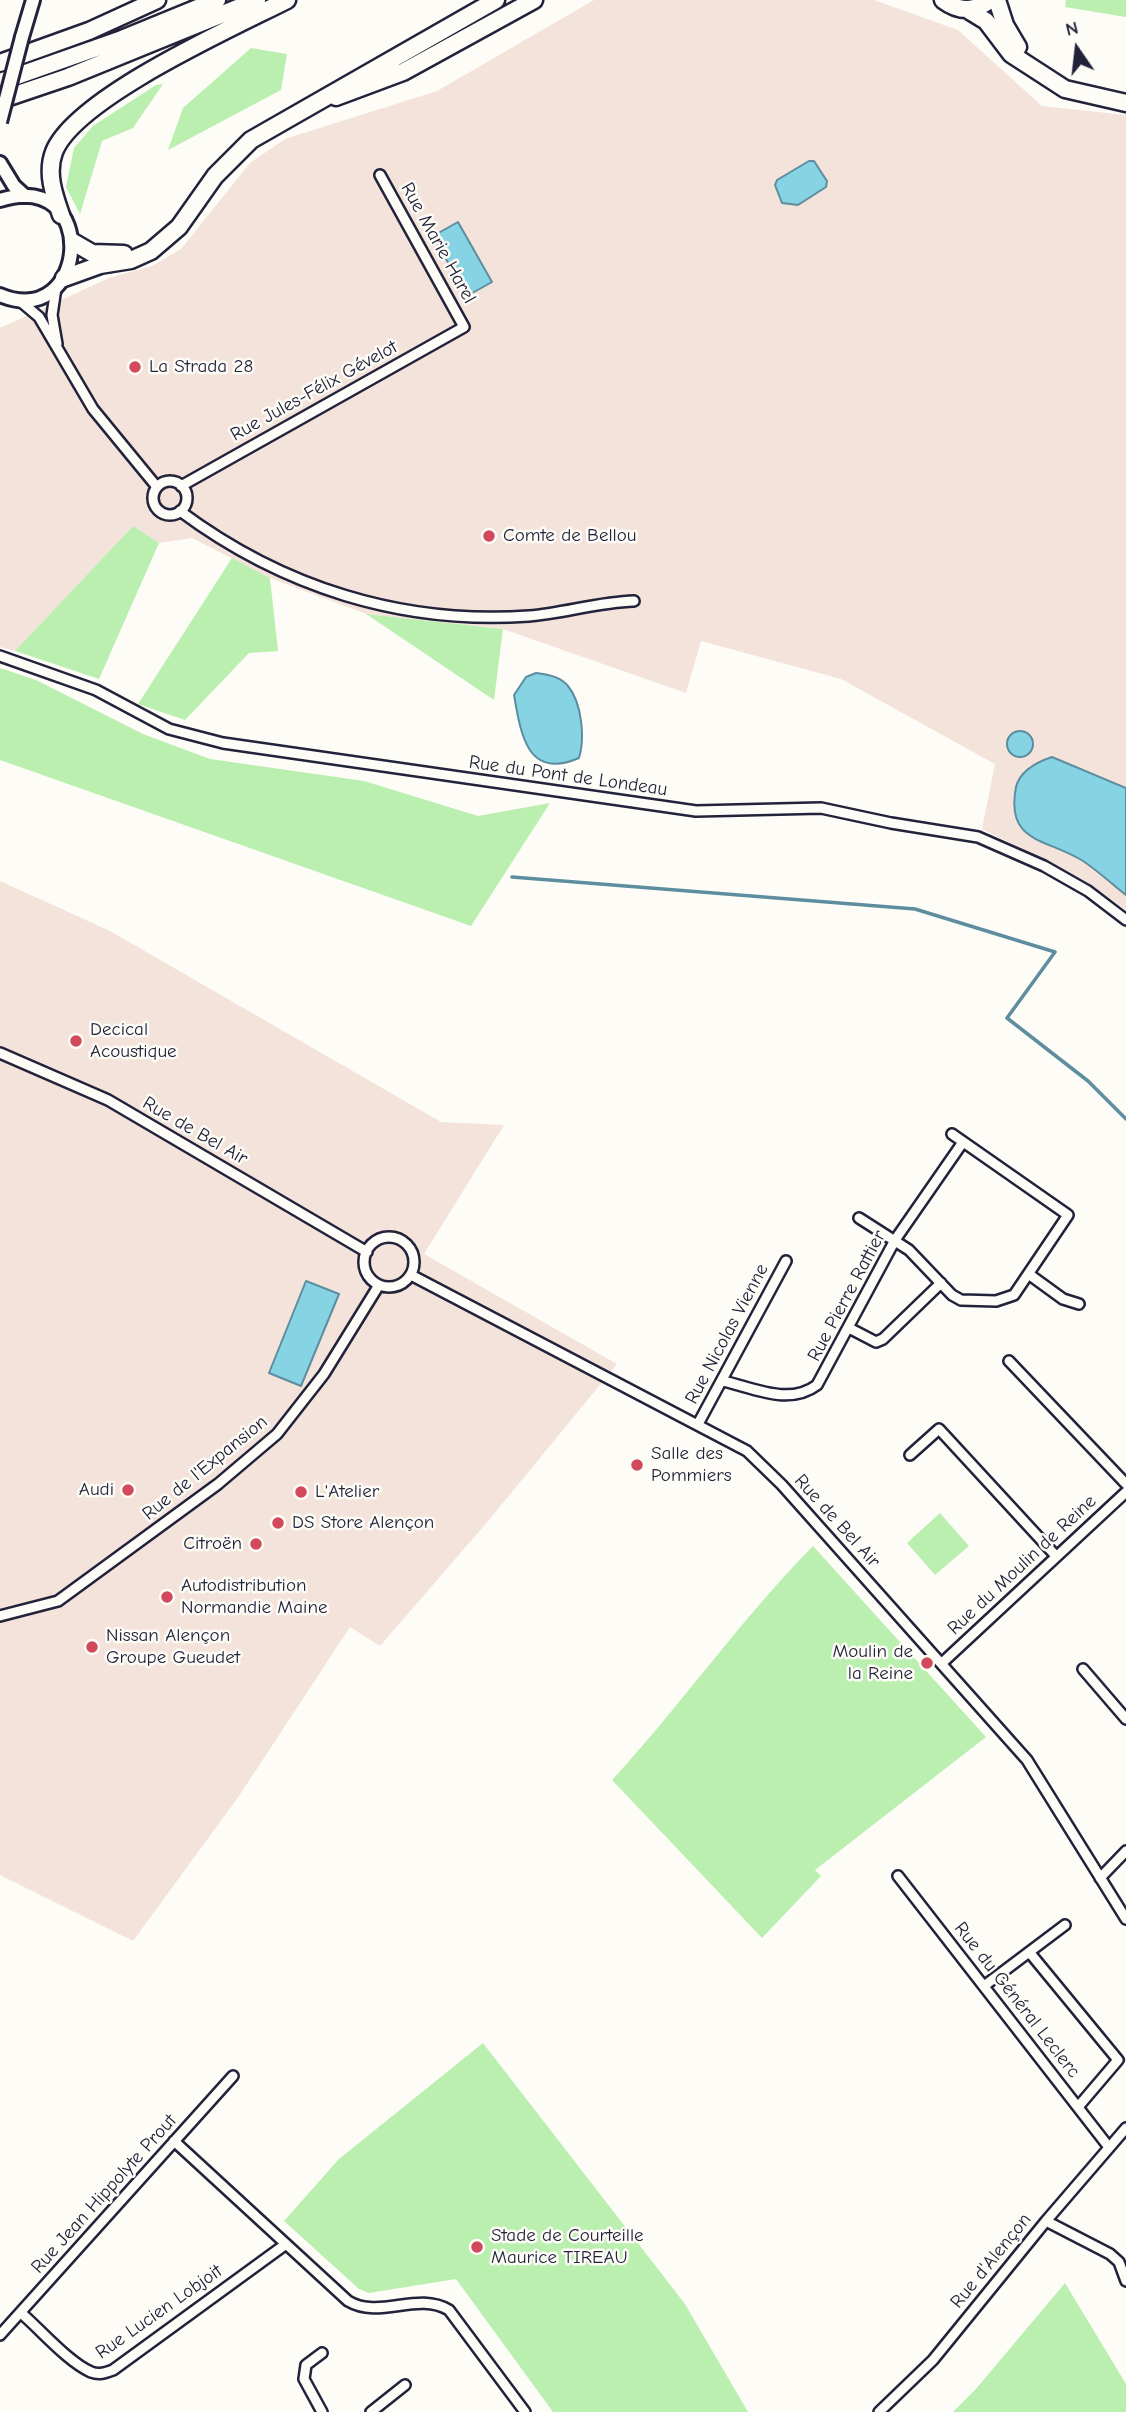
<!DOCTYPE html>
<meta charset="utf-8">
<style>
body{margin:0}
#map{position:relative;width:1126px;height:2412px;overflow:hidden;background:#fdfcf7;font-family:"Comic Neue",sans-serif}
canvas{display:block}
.north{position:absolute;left:1042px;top:14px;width:70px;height:70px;-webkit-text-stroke:5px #fdfcf7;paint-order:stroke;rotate:346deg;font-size:19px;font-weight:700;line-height:28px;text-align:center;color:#22223b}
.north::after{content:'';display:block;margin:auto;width:24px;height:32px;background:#22223b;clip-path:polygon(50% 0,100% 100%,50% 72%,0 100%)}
</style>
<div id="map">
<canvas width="1126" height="2412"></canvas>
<div class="north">N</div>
</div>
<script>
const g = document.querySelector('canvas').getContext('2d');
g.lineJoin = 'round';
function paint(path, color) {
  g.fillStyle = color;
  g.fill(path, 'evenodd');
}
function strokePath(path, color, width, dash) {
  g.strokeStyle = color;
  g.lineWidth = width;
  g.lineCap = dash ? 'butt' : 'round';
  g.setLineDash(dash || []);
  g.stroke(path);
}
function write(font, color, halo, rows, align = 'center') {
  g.font = font + ' "Comic Neue",sans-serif';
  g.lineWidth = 5;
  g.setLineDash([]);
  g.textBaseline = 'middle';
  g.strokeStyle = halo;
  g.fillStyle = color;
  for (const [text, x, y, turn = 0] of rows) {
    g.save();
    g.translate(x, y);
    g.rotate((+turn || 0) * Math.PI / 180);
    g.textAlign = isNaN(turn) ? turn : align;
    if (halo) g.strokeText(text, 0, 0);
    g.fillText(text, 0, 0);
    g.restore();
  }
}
paint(new Path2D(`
 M594 0H874L958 30 1042 106 1126 115V910L1084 880 982 829 995 764 841 679 701 641 686 693 503 629 366 614 270 578 192 538 159 543 133 526 15 651 0 647V328L109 278 152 266 181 249 250 163 285 139 437 91Z
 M0 881 110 931 441 1122 504 1125 424 1254 617 1364 489 1520 380 1646 350 1627 239 1796 133 1941 0 1875Z`), '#f4e3da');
paint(new Path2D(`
 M1066 0H1126V17L1065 7Z
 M251 48 287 54 281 90 168 150 183 108Z
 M163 84 133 128 102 141 80 214 66 187 74 148 93 126 156 85Z
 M133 526 159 543 99 679 15 651Z
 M232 558 270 578 278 651 249 653 185 720 138 704Z
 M366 614 503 629 494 700Z
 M0 668 36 680 143 734 210 759 364 781 478 816 550 803 471 926 0 760Z
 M940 1513 969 1546 935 1575 907 1543Z
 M813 1546 986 1737 815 1870 821 1876 762 1938 612 1780C682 1704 741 1619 813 1546Z
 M483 2043 685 2304 748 2412H553L456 2279 369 2293 359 2289 284 2221 339 2159Z
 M1065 2283 1126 2384V2412H953L975 2390Z`), '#baefb0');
const water = new Path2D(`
 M809 161H814L827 181 826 187 798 205 782 203 775 185 777 180Z
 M458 222 492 282 467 296 433 236Z
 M536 673C546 674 561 677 568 686 582 703 585 738 579 758 528 780 521 736 514 695L526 677Z
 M1007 744a13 13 0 1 1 26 0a13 13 0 1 1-26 0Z
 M1052 757 1126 788V895C1112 884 1098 871 1083 861 1047 838 1005 844 1016 787 1020 771 1037 762 1052 757Z
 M306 1281 339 1294 301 1386 269 1373Z`);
paint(water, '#86d4e3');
strokePath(water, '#5e8da0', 2);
strokePath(new Path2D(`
 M512 877 915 909 1055 952 1007 1018 1088 1081 1126 1119`), '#5e8da0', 3.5);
const minor = new Path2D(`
 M56 288 52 315 57 344
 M20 301 39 317 93 409 157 487
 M153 498a17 17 0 1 1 34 0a17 17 0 1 1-34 0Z
 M181 486 464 327 380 175
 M180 511C282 587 401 625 529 616 564 613 599 602 634 601
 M0 656 96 690 169 729 223 743 696 811 821 808 891 823 978 837 1044 866 1088 891 1126 920
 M0 1053 108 1100 367 1252
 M859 1218 909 1250 952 1295 961 1300 996 1301 1014 1295 1068 1215 952 1134
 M364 1262a25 25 0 1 1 50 0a25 25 0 1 1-50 0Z
 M411 1275 747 1451 782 1485 1027 1760 1126 1919
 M1030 1275 1063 1299 1079 1304
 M849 1328 876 1342 883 1339 941 1283
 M1009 1361 1126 1484
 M723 1381C754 1388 789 1406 817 1385L895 1240 963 1142
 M698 1424 786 1261
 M910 1455 939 1429 1056 1556
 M0 1616 58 1601 218 1484 277 1434 324 1374 379 1285
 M942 1663 1126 1492
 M1083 1669 1126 1719
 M898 1876 1108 2146
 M1100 1878 1126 1851
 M1030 1953 1118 2060 1078 2107
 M984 1986 1065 1925
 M174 2141 348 2301C380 2320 417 2291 449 2310L525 2412
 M1046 2221 1110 2254 1119 2262 1126 2281
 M21 2313C40 2329 68 2362 91 2372 99 2375 105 2373 113 2370L286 2244
 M0 2335 233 2076
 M322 2353 306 2365 304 2379 322 2412
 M371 2412 405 2385
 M879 2412 933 2360 1046 2221 1126 2128`);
const secondary = new Path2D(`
 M22 37 33 0
 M0 163 14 186 25 196
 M0 200C101 168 89 332 0 295`);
const trunk = new Path2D(`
 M0 63 89 31 157 0
 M0 82 122 39 217 0
 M0 100 68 77 257 0
 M61 215C54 195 46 173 54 152 75 98 234 27 287 0`);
const motorway = new Path2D(`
 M943 0C959 12 974 12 990 0
 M997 0 1005 25 1018 47
 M968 10 986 21 1011 54 1065 89 1126 103
 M336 97 403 72 534 0
 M73 242 92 253 124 254
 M64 278 100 265 131 260 151 251 179 227 215 176 251 140 496 0`);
strokePath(minor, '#22223b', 14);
strokePath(secondary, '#22223b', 18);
strokePath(trunk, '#22223b', 21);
strokePath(motorway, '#22223b', 21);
strokePath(minor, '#fdfcf7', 9);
strokePath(secondary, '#fdfcf7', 12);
strokePath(trunk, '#fdfcf7', 16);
strokePath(motorway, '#fdfcf7', 16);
const secondaryBridge = new Path2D(`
 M0 122 22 37`);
strokePath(secondaryBridge, '#22223b', 18, []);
strokePath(secondaryBridge, '#fdfcf7', 12);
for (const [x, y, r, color] of [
 [135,367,7,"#d1495b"],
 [489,536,7,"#d1495b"],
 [76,1041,7,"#d1495b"],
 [637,1465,7,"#d1495b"],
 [128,1490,7,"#d1495b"],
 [301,1492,7,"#d1495b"],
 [278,1523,7,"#d1495b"],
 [256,1544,7,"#d1495b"],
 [167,1597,7,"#d1495b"],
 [92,1647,7,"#d1495b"],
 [927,1663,7,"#d1495b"],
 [477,2247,7,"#d1495b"]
]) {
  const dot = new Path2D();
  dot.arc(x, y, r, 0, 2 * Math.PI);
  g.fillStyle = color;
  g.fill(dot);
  strokePath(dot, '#fdfcf7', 2.5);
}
write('19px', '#22223b', '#fdfcf7', [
 ["Rue Marie Harel",438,243,61],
 ["Rue Jules-Félix Gévelot",314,391,-29],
 ["Rue du Pont de Londeau",568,776,8],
 ["Rue de Bel Air",195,1131,30],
 ["Rue Pierre Rattier",847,1296,-62],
 ["Rue Nicolas Vienne",727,1334,-62],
 ["Rue de l'Expansion",205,1468,-39],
 ["Rue de Bel Air",837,1521,48],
 ["Rue du Moulin de Reine",1022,1565,-43],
 ["Rue du Général Leclerc",1017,2000,52],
 ["Rue Jean Hippolyte Prout",104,2194,-48],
 ["Rue d'Alençon",991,2261,-51],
 ["Rue Lucien Lobjoit",159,2312,-35]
]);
write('19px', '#22223b', '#fdfcf7', [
 ["La Strada 28",149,367],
 ["Comte de Bellou",503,536],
 ["Decical",90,1030],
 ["Acoustique",90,1052],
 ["Salle des",651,1454],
 ["Pommiers",651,1476],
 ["Audi",114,1490,"right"],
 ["L'Atelier",315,1492],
 ["DS Store Alençon",292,1523],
 ["Citroën",242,1544,"right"],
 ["Autodistribution",181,1586],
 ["Normandie Maine",181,1608],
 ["Nissan Alençon",106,1636],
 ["Groupe Gueudet",106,1658],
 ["Moulin de",913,1652,"right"],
 ["la Reine",913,1674,"right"],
 ["Stade de Courteille",491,2236],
 ["Maurice TIREAU",491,2258]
], 'left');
</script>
